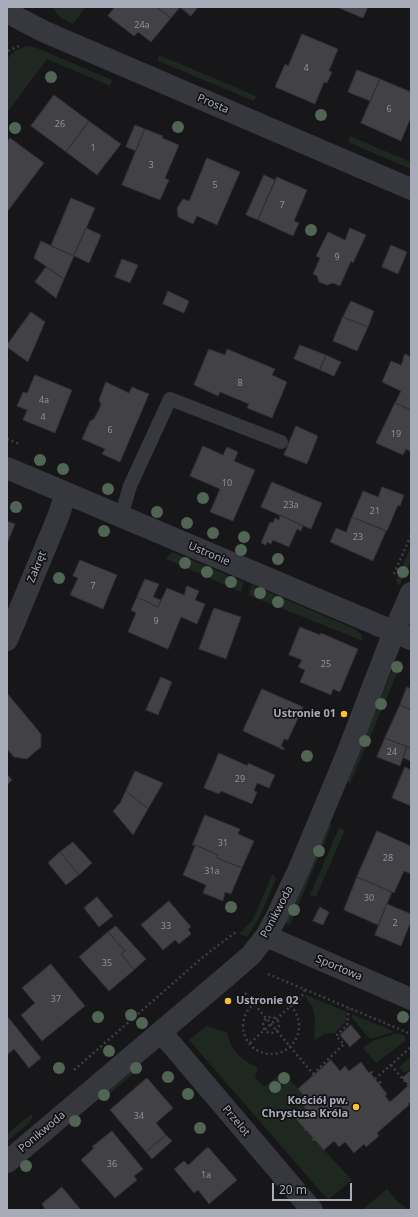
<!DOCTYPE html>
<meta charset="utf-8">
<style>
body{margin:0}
#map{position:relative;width:418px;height:1217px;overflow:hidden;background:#171619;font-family:"Noto Sans",sans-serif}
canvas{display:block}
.frame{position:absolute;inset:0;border:8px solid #a8acb9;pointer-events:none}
.scale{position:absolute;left:272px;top:1183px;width:80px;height:18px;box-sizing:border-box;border:2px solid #a8acb9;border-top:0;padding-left:5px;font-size:12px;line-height:14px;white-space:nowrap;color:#a8acb9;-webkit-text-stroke:3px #121114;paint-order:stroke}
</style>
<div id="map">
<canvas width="418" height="1217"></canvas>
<div class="frame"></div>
<div class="scale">20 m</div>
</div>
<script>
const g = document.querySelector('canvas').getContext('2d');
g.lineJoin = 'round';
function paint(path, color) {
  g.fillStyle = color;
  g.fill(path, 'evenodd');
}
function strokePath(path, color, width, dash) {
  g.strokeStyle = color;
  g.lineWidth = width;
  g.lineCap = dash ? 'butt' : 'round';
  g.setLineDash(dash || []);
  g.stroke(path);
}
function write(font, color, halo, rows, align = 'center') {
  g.font = font + ' "Noto Sans",sans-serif';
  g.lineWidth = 3.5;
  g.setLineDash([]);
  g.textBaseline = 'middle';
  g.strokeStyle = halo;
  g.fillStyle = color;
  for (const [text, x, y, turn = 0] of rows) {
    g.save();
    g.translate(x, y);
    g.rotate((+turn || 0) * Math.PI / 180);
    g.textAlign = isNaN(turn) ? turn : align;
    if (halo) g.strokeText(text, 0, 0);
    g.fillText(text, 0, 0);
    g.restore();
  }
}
paint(new Path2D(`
 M53 7H86L73 24C64 20 57 17 53 7Z
 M30 46 37 48 112 80 110 86 47 59 7 113V59C13 51 20 47 30 46Z
 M159 55 256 96 254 101 158 61Z
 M350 136 411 162V169L348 142Z
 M411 546V561L400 585 397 584 396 580Z
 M172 552 244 582 241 592 166 559Z
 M252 585 355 629 361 634 363 641 248 595Z
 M397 659 402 662 350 784 346 779Z
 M327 825H332L290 925 285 922Z
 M339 828 345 830 316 897 310 895Z
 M273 873 276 879 260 916 247 937 239 934 252 921Z
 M304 994 347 1012 345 1023 335 1033 324 1034 314 1041 315 1018 313 1008Z
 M352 1014 395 1032 370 1039 352 1018Z
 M206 1026 227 1032C231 1051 241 1059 258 1068L255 1077 264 1087 283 1072 307 1099 302 1103 306 1109 296 1118 305 1129 303 1130 305 1131 306 1130 313 1138 312 1140 313 1141 315 1140 352 1180 328 1200 189 1040Z
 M397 1033 405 1036V1041L376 1063 363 1048 372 1041Z
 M411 1056V1068L405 1073 399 1067Z
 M135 1066 139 1069 102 1100 99 1096Z
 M31 1114 33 1117 29 1123 9 1140H7V1134Z
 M387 1189 399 1203 404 1206 408 1210H362Z`), '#1e2720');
const building = new Path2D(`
 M115 7H157L171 18 151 42 138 32 134 36 108 16Z
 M157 7H180L171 18Z
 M180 7H198L191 16Z
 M339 7H368L363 18 339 8Z
 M302 34 338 49 329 71 332 72 327 83 324 82 315 104 275 87 285 64 288 66Z
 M357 70 380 79 370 101 348 92Z
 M380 79 411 92V117L401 141 361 123Z
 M54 95 89 121 66 152 31 126Z
 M89 121 121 144 97 175 66 152Z
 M135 125 145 129 136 151 126 147Z
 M145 129 163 136 162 138 179 145 165 178 169 180 160 200 122 185Z
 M10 138 44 163 7 212V142Z
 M207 158 240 172 217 225 197 216 193 224 178 217 177 208 183 199 189 201Z
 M264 175 275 180 258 220 246 215Z
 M277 177 307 190 294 221 299 223 293 236 258 220Z
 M71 198 95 208 74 256 51 246Z
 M86 228 101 235 89 263 74 256Z
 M350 228 366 235 353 263 351 261 340 286 333 283 327 285 319 282 317 276 313 274 320 258 316 256 328 232 345 240Z
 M41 241 74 256 64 279 34 258Z
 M391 245 407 252 398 274 382 267Z
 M122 259 138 265 130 283 115 277Z
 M46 267 64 279 56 298 35 282Z
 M168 291 189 301 184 313 163 304Z
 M351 301 374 311 368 327 343 317Z
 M31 312 45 322 28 362 7 347V345Z
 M343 317 368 327 357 351 333 341Z
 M300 345 326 355 320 370 294 359Z
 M209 349 225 355 227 349 275 369 272 375 287 382 272 418 247 408 249 404 220 392 218 396 194 385Z
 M405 354 411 357V410L395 403 401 391 382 382 391 361 401 365Z
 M326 355 341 362 334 376 320 370Z
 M35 375 72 390 55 433 23 420 27 410 17 406 23 392 27 393Z
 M106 382 129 393 132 387 149 394 120 462 102 454 105 449 82 439 90 421 94 419 101 405 99 400Z
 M395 403 411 410V452L406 449 403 455 376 443Z
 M296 426 318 436 307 464 284 455Z
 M203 446 223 455 227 447 238 452 234 461 255 470 233 521 210 512 220 489 190 476Z
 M272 482 322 503 311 529 261 507Z
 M382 487 404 495 400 506 398 505 387 531 352 517 363 491 378 497Z
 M280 515 303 526 301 531 297 529 289 547 273 540 271 544 267 542 266 545 261 543 270 522 273 523 275 518 279 520Z
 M352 517 386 531 373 561 330 542 336 528 346 532Z
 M7 521 15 524 7 544Z
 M80 560 117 575 103 609 70 595 78 578 73 576Z
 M145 579 159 584 153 597 161 600 158 607 137 597Z
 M187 586 199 591 195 600 205 604 197 624 181 617 168 649 128 632 136 613 131 610 137 597 158 607 167 588 184 595Z
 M214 608 241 617 226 659 199 649Z
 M300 627 320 635 321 633 358 649 340 692 333 689 331 695 300 682 305 670 298 667 302 660 289 655Z
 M161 677 172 682 158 715 146 710Z
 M407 687 411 689V710L400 705Z
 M262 689 303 707 288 740 284 739 281 746 284 748V750L243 731Z
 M7 693 41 734V747L27 759 14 757 7 749Z
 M400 705 411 710V748L385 738Z
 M385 738 407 747 400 766 377 757Z
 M407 747 411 748V761L403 758Z
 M219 753 248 766V763L275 775 269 788 257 783 254 791 257 792 252 804 221 791 219 794 204 788Z
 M405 767 411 770V806L392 798Z
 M135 771 163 783 148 809 126 791Z
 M7 774 12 780 7 785Z
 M126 791 148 809 133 835 113 811 120 803Z
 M205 815 240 829 238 834 254 841 242 868 217 858 218 855 193 844Z
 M377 831 411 846V874L404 871 394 893 357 877Z
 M73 842 92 863 79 875 60 852Z
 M193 844 218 855 217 858 242 868 231 894 225 892 223 901 203 893 206 885 183 875 195 846 192 845Z
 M60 852 79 875 66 885 48 863Z
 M357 877 392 892 378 925 344 910Z
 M97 897 113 916 99 927 84 908Z
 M169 901 191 927 188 929 191 934 179 944 175 940 163 950 141 925Z
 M387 904 411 914V921L401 946 375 935Z
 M320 907 329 912 323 925 313 921Z
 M116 926 146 959 134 970 121 954 125 951 108 932Z
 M108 932 125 951 121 954 134 970 109 991 79 957Z
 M51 964 85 1006 42 1041 21 1015 35 1003 22 988Z
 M7 1016 41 1058 29 1068 14 1049 7 1055Z
 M351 1025 361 1037 350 1047 340 1035Z
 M331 1060 340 1071 345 1066 349 1071 361 1062 369 1073 372 1071 373 1072 371 1074 378 1083 380 1081 382 1082 379 1084 387 1094 385 1096 390 1102 409 1085 402 1078 411 1070V1102L408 1104 409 1105 377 1133 379 1136 366 1147 364 1144 354 1153 345 1142 339 1147 334 1141 324 1150 315 1140 313 1141 312 1140 313 1138 306 1130 305 1131 303 1130 305 1129 295 1118 306 1109 301 1103 307 1099 298 1089Z
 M147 1078 173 1108 156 1123 166 1135 146 1152 110 1110Z
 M112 1131 143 1169 134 1176 137 1180 115 1198 81 1160 94 1148 92 1147Z
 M166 1135 172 1141 152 1159 146 1152Z
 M208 1147 237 1180 209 1204 198 1190 194 1193 174 1169 184 1161 188 1165Z
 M62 1187 81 1210H43L45 1209 42 1204Z`);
paint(building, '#414146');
strokePath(building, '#313035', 1);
strokePath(new Path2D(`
 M8 51 19 46
 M7 439 19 444
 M394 574 411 535
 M268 974 411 1034
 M245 993 314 1075
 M243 1026a28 28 0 1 1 56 0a28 28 0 1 1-56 0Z
 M263 1025a8 8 0 1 1 16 0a8 8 0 1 1-16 0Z
 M250 1043 302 996 305 989
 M391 1065 409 1086
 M74 1070 203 957 236 932
 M313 1074 344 1044 336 1036 347 1025 349 1009
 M375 1079 411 1047`), '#3d3f45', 2.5, [2, 3]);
strokePath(new Path2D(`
 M121 517 130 486 170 399 281 442`), '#37383e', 14);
strokePath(new Path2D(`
 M7 10 16 17 45 32 411 189
 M7 468 411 639
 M7 640 58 517 66 493
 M266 936 411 999
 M161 1032 312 1210
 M7 1162 228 975 251 955 266 936 276 918 299 869 347 754 394 632 411 593`), '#37383e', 22);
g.fillStyle = '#506553';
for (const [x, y] of [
 [51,77],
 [321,115],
 [178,127],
 [15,128],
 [311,230],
 [40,460],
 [63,469],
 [108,489],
 [203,498],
 [16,507],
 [157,512],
 [187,523],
 [104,531],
 [213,533],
 [244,537],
 [241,550],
 [278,559],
 [185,563],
 [207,572],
 [403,572],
 [59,578],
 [231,582],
 [260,593],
 [278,602],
 [397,667],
 [381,704],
 [365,741],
 [307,756],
 [319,851],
 [231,907],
 [294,910],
 [131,1015],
 [98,1017],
 [403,1017],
 [142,1023],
 [109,1051],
 [59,1068],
 [136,1068],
 [168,1077],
 [284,1078],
 [275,1087],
 [188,1094],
 [104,1095],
 [75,1121],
 [200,1128],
 [26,1166]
]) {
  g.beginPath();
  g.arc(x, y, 6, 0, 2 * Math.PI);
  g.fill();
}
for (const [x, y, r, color] of [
 [344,714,4,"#fac32d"],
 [228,1001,4,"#fac32d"],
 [356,1107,4,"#fac32d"]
]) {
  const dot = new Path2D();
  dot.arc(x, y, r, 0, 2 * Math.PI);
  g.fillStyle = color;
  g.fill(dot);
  strokePath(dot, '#121114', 1.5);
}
write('9px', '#8e919c', null, [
 ["24a",142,25],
 ["4",306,68],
 ["6",389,109],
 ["26",60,124],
 ["1",93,148],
 ["3",151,165],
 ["5",215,185],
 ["7",282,205],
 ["9",337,257],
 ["8",240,383],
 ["4a",44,400],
 ["4",43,417],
 ["6",110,430],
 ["19",396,434],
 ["10",227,483],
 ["23a",291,505],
 ["21",375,511],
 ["23",358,537],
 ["7",93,586],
 ["9",156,621],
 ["25",326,664],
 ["24",392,752],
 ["29",240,779],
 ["31",223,843],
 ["28",388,858],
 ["31a",212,871],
 ["30",369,898],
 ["2",395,923],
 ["33",166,926],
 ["35",107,963],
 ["37",56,999],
 ["34",139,1116],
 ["36",112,1164],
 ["1a",206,1175]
]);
write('11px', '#a8acb9', '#121114', [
 ["Prosta",213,104,23],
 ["Ustronie",209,554,23],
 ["Zakręt",37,567,-68],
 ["Ponikwoda",277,912,-62],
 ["Sportowa",339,968,23],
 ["Przelot",236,1121,50],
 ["Ponikwoda",42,1132,-40]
]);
write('bold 11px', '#a8acb9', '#121114', [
 ["Ustronie 01",336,714],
 ["Ustronie 02",236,1001,"left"],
 ["Kościół pw.",348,1101],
 ["Chrystusa Króla",348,1114]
], 'right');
</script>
